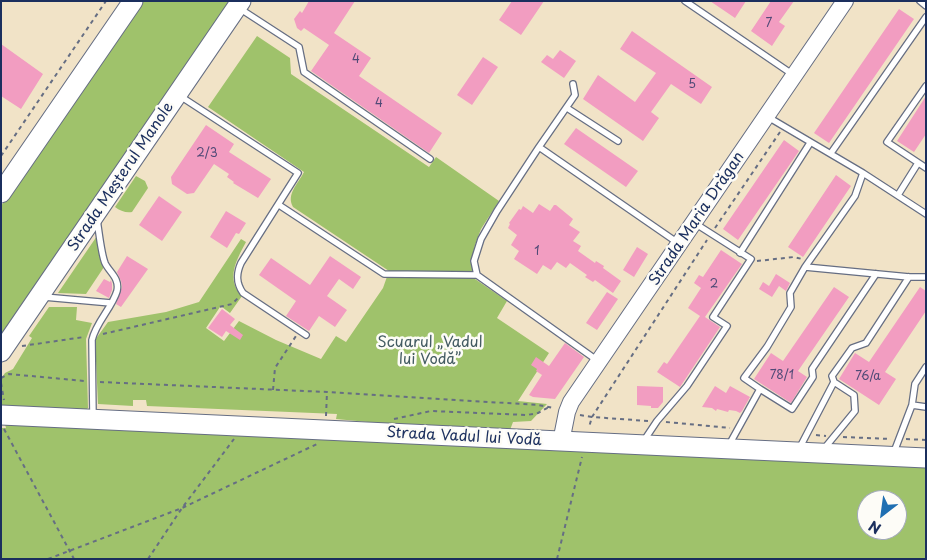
<!DOCTYPE html>
<meta charset="utf-8">
<style>
body{margin:0}
#map{position:relative;width:927px;height:560px;overflow:hidden;background:#f1e3c7;font-family:"Playpen Sans",sans-serif}
canvas{display:block}
.frame{position:absolute;inset:0;border:2px solid #1b2f5e;pointer-events:none}
.north{position:absolute;left:857px;top:490px;width:50px;height:50px;box-sizing:border-box;background:#fdfcf7;border:1px solid #a3aaba;border-radius:50%;rotate:210deg;font-size:14px;font-weight:700;line-height:20px;text-align:center;color:#1b2f5e}
.north::after{content:'';display:block;margin:auto;width:18px;height:22px;background:#1f6fb2;clip-path:polygon(50% 0,100% 100%,50% 72%,0 100%)}
</style>
<div id="map">
<canvas width="927" height="560"></canvas>
<div class="frame"></div>
<div class="north">N</div>
</div>
<script>
const g = document.querySelector('canvas').getContext('2d');
g.lineJoin = 'round';
function paint(path, color) {
  g.fillStyle = color;
  g.fill(path, 'evenodd');
}
function strokePath(path, color, width, dash) {
  g.strokeStyle = color;
  g.lineWidth = width;
  g.lineCap = dash ? 'butt' : 'round';
  g.setLineDash(dash || []);
  g.stroke(path);
}
function write(font, color, halo, rows, align = 'center') {
  g.font = font + ' "Playpen Sans",sans-serif';
  g.lineWidth = 5;
  g.setLineDash([]);
  g.textBaseline = 'middle';
  g.strokeStyle = halo;
  g.fillStyle = color;
  for (const [text, x, y, turn = 0] of rows) {
    g.save();
    g.translate(x, y);
    g.rotate((+turn || 0) * Math.PI / 180);
    g.textAlign = isNaN(turn) ? turn : align;
    if (halo) g.strokeText(text, 0, 0);
    g.fillText(text, 0, 0);
    g.restore();
  }
}
paint(new Path2D(`
 M142 1H231L1 337V206Z
 M257 36 290 58 291 74 429 167 436 157 499 201 481 229 475 245 472 259 475 279 507 301 497 318 549 353 518 401 547 404 531 421 513 422 510 430 400 425 336 419 337 414 147 406 146 400H133V406L98 404 95 340 108 322 166 312 199 302 241 239 246 242C237 259 225 279 242 296L230 313 222 307H220L206 328 224 341 239 321 276 340 321 359 336 336 346 342 383 288 389 271 293 207C286 194 298 184 304 172L208 107Z
 M136 176 145 181 148 188 132 212C126 213 120 211 115 207Z
 M97 236 104 267 86 294 58 293Z
 M49 307H77L76 320 92 323 86 339 88 408 85 411 1 407V379L5 373 13 369 32 338 29 336Z
 M5 424 926 466V559H1V428H6ZM867 500H897V530H867Z`), '#9fc26b');
paint(new Path2D(`
 M309 1H355L334 33 371 58 359 76 442 133 429 153 311 71 329 45 304 28 301 31 297 28 294 19 300 11 302 13Z
 M512 1H544L521 35 499 20Z
 M710 1H746L735 18Z
 M771 1H794L779 22 785 26 772 46 751 31Z
 M899 9 914 19 829 143 814 133Z
 M632 31 712 87 701 104 671 84 651 112 659 118 643 141 583 99 598 75 635 102 656 73 620 49Z
 M1 44 43 74 21 109 1 96Z
 M560 50 576 61 564 78 541 62 547 55 553 59Z
 M483 57 498 67 472 105 457 95Z
 M926 96V134L914 152 897 141Z
 M206 125 234 144 229 152 271 179 258 198 233 183 234 182 227 177 229 174 214 164 194 193 187 194 172 184 171 177Z
 M576 128 638 171 626 187 564 144Z
 M784 140 799 151 738 240 723 229Z
 M836 175 851 186 803 257 788 247Z
 M159 196 182 212 162 241 139 225Z
 M539 204 550 211 554 205H556L573 219 569 225 580 232 573 241 581 246 578 251 595 263 596 261 604 266 603 268 621 281 613 293 595 280 593 282 585 277 587 275 570 263 566 268 557 262 551 270 543 265 537 274 514 259 519 251 511 245 517 235 508 228 510 224 509 223 519 209 521 210 523 206 533 213Z
 M226 211 246 223 239 234 236 233 227 248 210 237Z
 M637 247 648 254 634 277 623 270Z
 M721 250 742 264 705 317 720 327 680 387 657 372 664 362 667 364 700 316 688 308 701 288 694 283 699 275 703 277Z
 M127 256 148 269 121 307 116 304 122 287 121 281 117 272Z
 M330 256 361 277 353 289 339 279 327 296 347 310 335 327 319 316 309 331 286 316 296 301 259 275 271 258 310 285Z
 M776 274 790 283 786 291 779 286 772 297 759 289 763 282 769 286Z
 M104 279 110 282 111 280 112 284V290L109 298 96 291Z
 M834 287 849 297 798 371 807 377 791 403 754 379 771 353 783 361Z
 M920 287 926 291V311L885 372 896 379 879 405 839 379 855 353 869 362Z
 M607 292 618 299 597 330 586 323Z
 M222 309 235 319 230 325 243 335 240 340 226 331 222 337 208 328Z
 M565 343 584 357 555 399 533 397 529 395 542 375 536 371 537 369 531 365 536 357 549 366Z
 M637 386 663 387V402L658 408H651V406L637 405Z
 M715 386 726 393 730 386 750 397 742 411 740 413 736 411 729 410 728 412 717 409 716 411 712 408 702 407Z`), '#f29dc1');
const lane = new Path2D(`
 M685 1 792 74
 M920 1 926 6
 M239 8 299 47 304 72 430 159
 M926 86 887 142 926 168
 M180 96 298 173 241 263C236 274 236 283 243 293L306 335
 M567 108 618 141
 M768 117 863 173 926 214
 M539 147 575 95 573 84
 M831 153 926 17
 M863 173 855 196 805 267 909 277H926
 M898 195 918 163
 M279 205 384 274 477 275 598 361
 M740 253 810 143
 M477 275 474 261 481 239 497 211 539 147 678 243
 M44 297 111 303
 M760 389 792 409 813 377 812 369 876 274
 M912 405 926 407
 M93 417 92 340C96 322 112 308 117 291 120 278 109 272 105 263 101 253 99 231 97 220
 M643 442 657 421 687 386 727 326 713 317 751 259 696 224
 M729 445 760 389 744 378 767 347 791 307 790 293 805 267
 M799 449 834 382
 M823 450 855 411 854 395 834 382 832 376 852 348 866 343 909 277
 M894 452 912 405 915 384 926 367`);
const secondary = new Path2D(`
 M561 442 567 412 571 402 845 1`);
const primary = new Path2D(`
 M1 193 133 1
 M1 352 241 1
 M1 415 926 458`);
strokePath(lane, '#666e83', 8);
strokePath(secondary, '#666e83', 18);
strokePath(primary, '#666e83', 21);
strokePath(new Path2D(`
 M1 156 106 1
 M715 228 780 132
 M757 261 794 257 802 259
 M103 334 232 304 238 298
 M22 346 84 337
 M1 378 9 374 85 381
 M100 382 327 392 538 405 554 408
 M1 383 4 400
 M273 390 275 368 296 336
 M580 415 592 417 589 427
 M326 416 327 392
 M394 419 431 411 527 415 538 413 549 407
 M648 421 592 417 707 240
 M666 422 730 428
 M4 429 74 559
 M816 435 826 436
 M843 437 891 439
 M906 439 926 440
 M48 559 182 508 317 444
 M148 559 182 508 234 439
 M557 559 582 457`), '#666e83', 2, [4, 4]);
strokePath(lane, '#fff', 5.5);
strokePath(secondary, '#fff', 16);
strokePath(primary, '#fff', 19);
write('12px', '#514a77', null, [
 ["7",769,24],
 ["4",356,60],
 ["5",692,85],
 ["4",379,104],
 ["2/3",207,154],
 ["1",537,252],
 ["2",714,285],
 ["78/1",782,376],
 ["76/a",868,377]
]);
write('15px', '#1b2f5e', '#fdfcf7', [
 ["Strada Meșterul Manole",121,177,-56],
 ["Strada Maria Drăgan",697,219,-56],
 ["Strada Vadul lui Vodă",464,437,3]
]);
write('15px', '#435b62', '#fdfcf7', [
 ["Scuarul „Vadul",430,343],
 ["lui Vodă”",430,360]
]);
</script>
